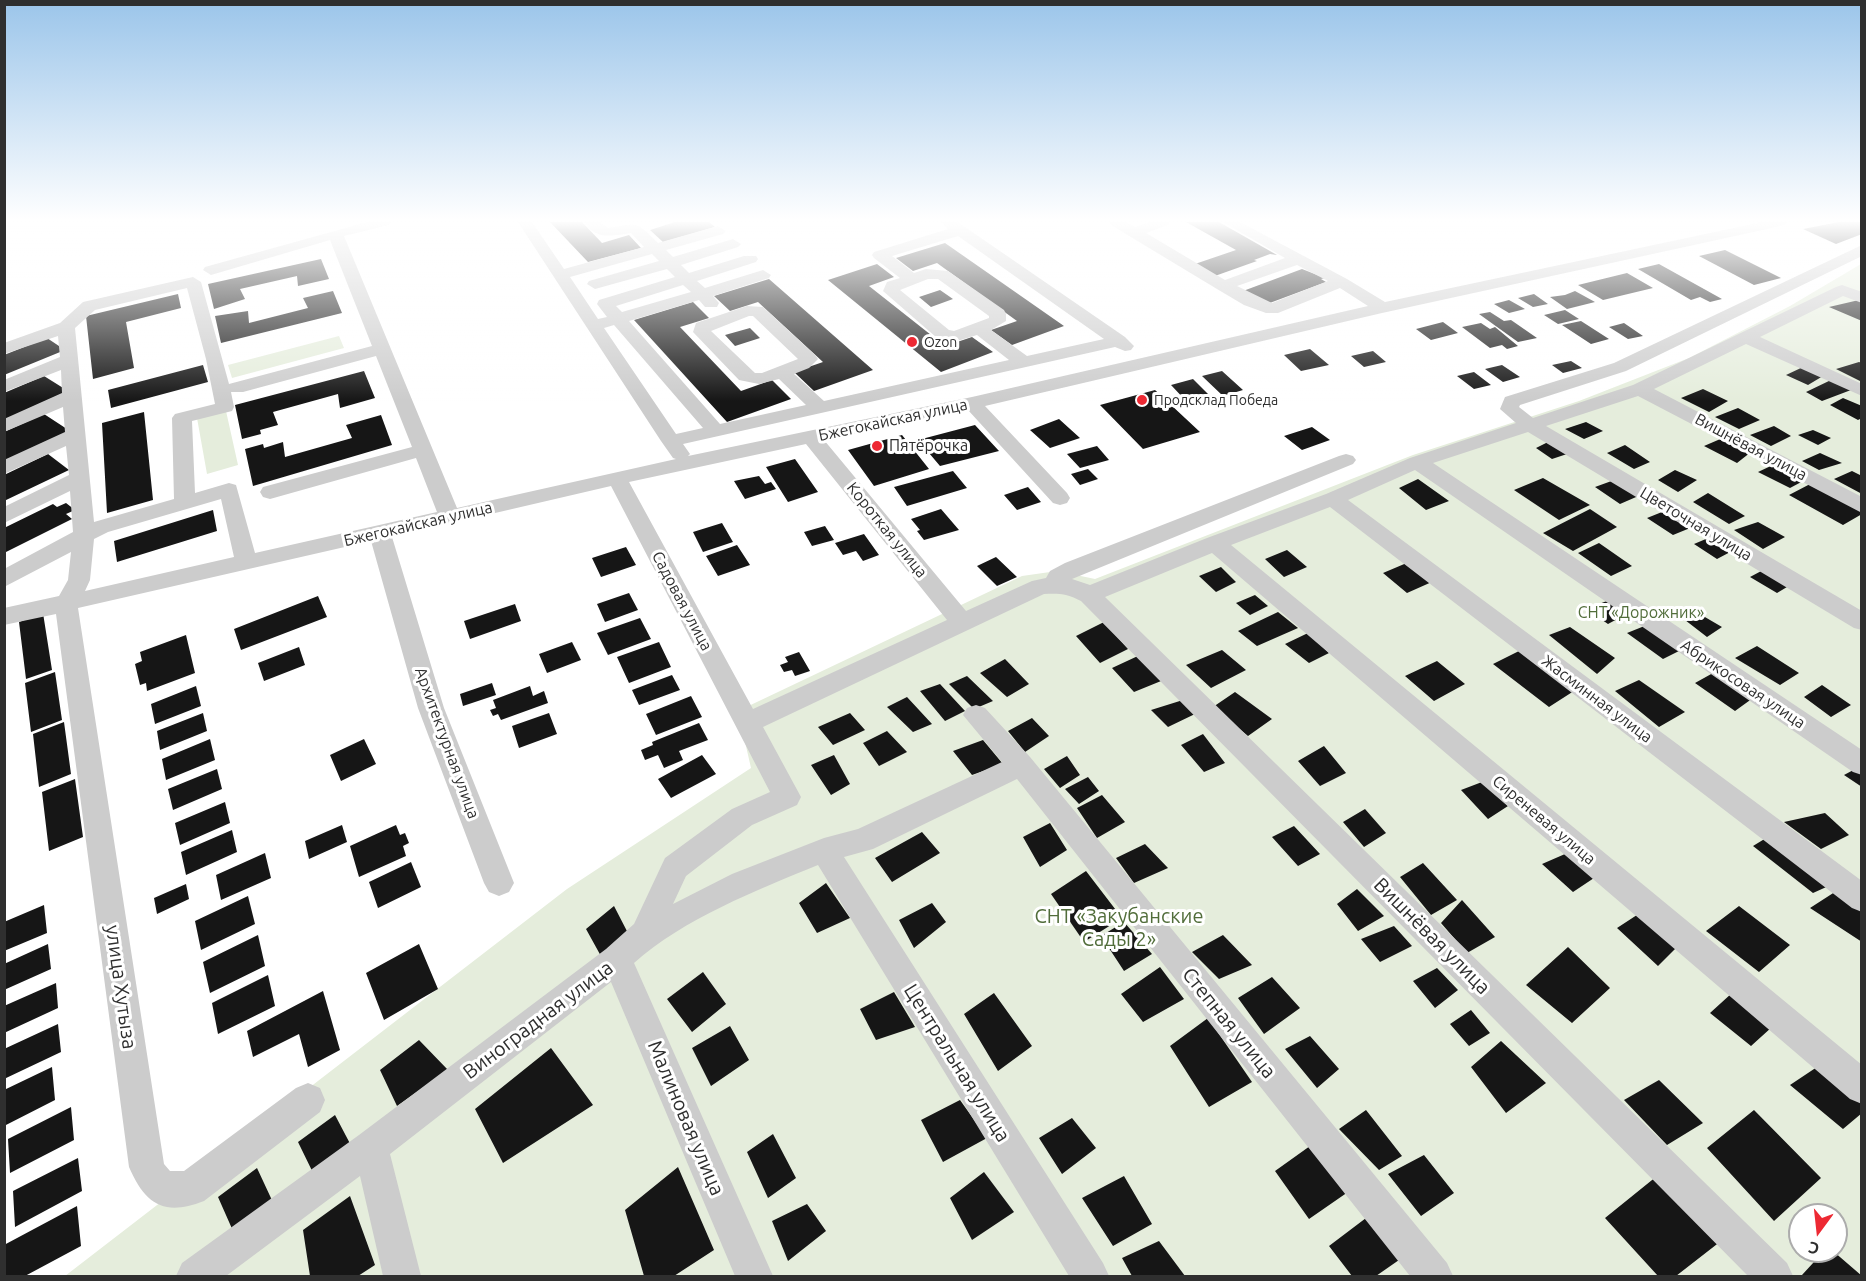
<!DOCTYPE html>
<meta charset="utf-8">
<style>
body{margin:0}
#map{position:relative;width:1866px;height:1281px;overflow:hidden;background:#fff;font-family:Ubuntu,sans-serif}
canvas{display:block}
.frame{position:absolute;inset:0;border:6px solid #2f2f2f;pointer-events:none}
.north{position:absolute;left:1788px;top:1203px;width:60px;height:60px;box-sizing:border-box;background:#fff;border:2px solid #acacac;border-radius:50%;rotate:195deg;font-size:16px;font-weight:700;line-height:24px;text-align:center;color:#2f2f2f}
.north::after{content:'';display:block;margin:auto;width:21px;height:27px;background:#ed2933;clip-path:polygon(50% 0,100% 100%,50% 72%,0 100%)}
</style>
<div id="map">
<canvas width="1866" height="1281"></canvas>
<div class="frame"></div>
<div class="north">С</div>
</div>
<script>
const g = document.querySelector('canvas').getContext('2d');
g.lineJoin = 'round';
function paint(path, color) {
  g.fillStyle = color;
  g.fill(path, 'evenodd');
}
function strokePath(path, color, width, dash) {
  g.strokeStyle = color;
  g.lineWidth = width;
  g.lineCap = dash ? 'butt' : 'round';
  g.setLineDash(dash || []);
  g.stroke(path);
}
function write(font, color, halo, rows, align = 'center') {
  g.font = font + ' Ubuntu,sans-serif';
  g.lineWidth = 6;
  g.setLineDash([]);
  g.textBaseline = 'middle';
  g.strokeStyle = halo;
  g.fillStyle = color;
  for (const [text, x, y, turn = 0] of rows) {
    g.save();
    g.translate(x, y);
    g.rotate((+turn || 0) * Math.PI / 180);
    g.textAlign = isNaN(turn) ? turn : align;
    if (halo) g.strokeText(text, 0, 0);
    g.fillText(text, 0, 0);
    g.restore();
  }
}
paint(new Path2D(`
 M1861 264V1276H65L567 889 751 768 738 711 1022 576 1057 571 1095 579 1413 455 1579 401 1689 358 1790 306ZM1800 1215H1836V1251H1800Z
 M339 336 344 348 232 378 228 365Z
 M226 411 238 465 207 474 197 418Z`), '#e5eddc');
paint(new Path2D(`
 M550 222H582L602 243 629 235 641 248 588 262Z
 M675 222H709L715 227 663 242 650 230Z
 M1186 222H1219L1277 255 1270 254 1254 260 1257 261 1212 277 1192 265 1236 250Z
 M1839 222H1862V234L1836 244 1803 229Z
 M945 243 1064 326 1012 345 991 330 1017 321 937 263 913 271 896 258Z
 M1725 250 1781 278 1754 285 1699 256Z
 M321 259 329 279 298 286 297 276 240 289 245 299 214 309 208 284Z
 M877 264 894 277 869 286 945 346 972 337 993 352 941 372 828 280Z
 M1659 264 1722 299 1710 302 1700 297 1691 300 1638 269Z
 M1302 269 1325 278 1321 279 1326 282 1267 304 1243 291Z
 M1627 273 1653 288 1603 300 1578 285Z
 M769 279 873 370 814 391 794 372 823 362 758 302 730 311 714 296Z
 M940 290 953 299 931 307 919 297Z
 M333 291 342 313 221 343 215 316 248 311 249 323 308 308 303 298Z
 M1575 291 1595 302 1567 309 1550 297 1565 295Z
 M178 294 181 308 126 322 134 368 93 379 86 316Z
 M1534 294 1548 304 1533 307 1518 298Z
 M1509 300 1525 309 1509 313 1494 304Z
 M1859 300 1862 301V321L1829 307Z
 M693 302 709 318 680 327 741 391 772 380 791 399 727 422 634 320Z
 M1565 310 1579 319 1558 324 1544 315Z
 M1490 312 1504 321 1511 320 1537 338 1518 342 1479 314Z
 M1581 321 1609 339 1591 344 1562 325Z
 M1443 322 1458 333 1431 340 1416 329Z
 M1481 323 1490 329 1495 327 1518 346 1507 349 1502 345 1490 348 1462 327Z
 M1624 323 1643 336 1628 339 1609 327Z
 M750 328 760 338 735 346 725 335Z
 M47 338 65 350 4 375V355Z
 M1310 349 1329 365 1301 371 1284 355Z
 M1373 351 1386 362 1364 367 1351 356Z
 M1571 361 1582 368 1563 373 1552 365Z
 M1859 362 1862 363V382L1836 369Z
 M203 365 208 382 111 408 108 390Z
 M1502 365 1520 377 1503 382 1485 369Z
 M1803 367 1823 376 1808 385 1786 375Z
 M364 371 375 398 340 408 338 394 273 412 278 425 260 430 261 434 242 439 235 405Z
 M1222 371 1243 390 1223 396 1202 376Z
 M1474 372 1491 385 1474 389 1457 376Z
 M44 376 68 391 4 420V393Z
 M1193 379 1210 396 1187 402 1171 385Z
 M1831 380 1851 390 1822 401 1806 392Z
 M1703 389 1728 401 1709 412 1681 398Z
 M1155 390 1200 432 1143 449 1100 405Z
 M1843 398 1862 406V418L1858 420 1830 405Z
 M1738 408 1760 420 1739 429 1715 417Z
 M144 412 153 500 107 513 102 423Z
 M44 414 70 431 4 462V432Z
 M381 415 392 445 253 486 245 449 263 444 264 448 283 442 285 457 352 438 346 425Z
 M1059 419 1080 438 1050 448 1030 430Z
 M1586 422 1603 431 1584 439 1565 429Z
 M975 425 999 451 940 466 918 440Z
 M1774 426 1791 436 1771 446 1750 435Z
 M1312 427 1330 440 1302 450 1284 436Z
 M1813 430 1831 438 1818 445 1798 435Z
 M902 435 929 469 874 486 848 450Z
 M1725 437 1751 452 1737 463 1704 446Z
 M1550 441 1570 453 1552 459 1536 448Z
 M1625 445 1650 462 1634 469 1607 453Z
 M1097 446 1109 460 1080 468 1067 454Z
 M1820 453 1842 463 1819 470 1802 461Z
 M48 454 69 470 4 501V475Z
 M795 459 818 492 788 502 766 467Z
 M1775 464 1805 480 1790 488 1758 472Z
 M1088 469 1098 479 1080 485 1071 474Z
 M1675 470 1697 480 1678 492 1658 480Z
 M953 471 967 488 907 506 894 487Z
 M1852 471 1862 476V494L1834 479Z
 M759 476 765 484 771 482 776 489 745 499 734 481Z
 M1543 478 1590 505 1559 520 1514 490Z
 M1418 479 1449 501 1426 510 1399 488Z
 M1617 479 1643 494 1620 504 1595 487Z
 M1812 483 1862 509V514L1843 525 1789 495Z
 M1028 487 1041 502 1017 510 1004 495Z
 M1708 493 1745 516 1729 524 1693 502Z
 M66 503 75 510 66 514 72 519 4 553V528L53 504 57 507Z
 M941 509 959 530 924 540 917 531 920 530 911 519Z
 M1590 509 1617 527 1573 551 1543 533Z
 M213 510 217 531 117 562 114 541Z
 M1667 510 1695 526 1673 535 1647 518Z
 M1758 522 1785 537 1763 549 1734 530Z
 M722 523 733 542 703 552 693 532Z
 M825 526 834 540 812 546 804 532Z
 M864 534 879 555 863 561 856 551 843 555 835 543Z
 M1713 536 1734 550 1717 559 1694 544Z
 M1599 543 1632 566 1611 576 1578 553Z
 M737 545 750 565 718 576 706 556Z
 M626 547 636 565 601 577 592 558Z
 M1287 550 1307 567 1284 577 1265 559Z
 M996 557 1017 577 997 586 977 566Z
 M1409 562 1434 581 1407 593 1383 573Z
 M1221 567 1236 582 1216 592 1199 576Z
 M1765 569 1792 584 1777 593 1750 577Z
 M629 593 638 610 605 622 597 604Z
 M1255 595 1268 606 1250 615 1236 603Z
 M318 596 327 617 241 650 234 629Z
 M1612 599 1632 611 1608 624 1586 609Z
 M515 604 521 621 470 639 464 621Z
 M1278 612 1298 628 1257 646 1238 631Z
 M43 613 52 670 26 679 19 622Z
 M1698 613 1722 627 1707 637 1685 620Z
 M640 618 651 639 608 655 597 633Z
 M1104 622 1128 649 1100 663 1076 636Z
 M1647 625 1683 649 1663 659 1627 633Z
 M1570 627 1615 658 1597 674 1549 635Z
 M1308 633 1329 653 1309 663 1285 644Z
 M186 635 195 673 147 691 146 683 140 685 135 664 142 661 140 652Z
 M572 642 581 660 547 673 539 654Z
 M659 642 671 667 629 683 617 657Z
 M1757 646 1799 673 1780 685 1735 658Z
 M299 647 305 665 264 681 258 663Z
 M1222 650 1246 670 1211 688 1186 665Z
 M1521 650 1577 689 1549 707 1493 664Z
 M799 652 810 671 795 676 792 670 784 672 780 665 788 662 785 657Z
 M1140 655 1166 679 1134 692 1112 668Z
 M1005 659 1029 684 1007 697 980 673Z
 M1437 661 1465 684 1434 701 1405 676Z
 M55 672 62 720 31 732 25 683Z
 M1713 673 1753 698 1735 711 1695 683Z
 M672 675 680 690 639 705 632 690Z
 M967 676 993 701 974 709 949 684Z
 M1639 680 1685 712 1659 727 1615 691Z
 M492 683 496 695 463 706 460 694Z
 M940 684 965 711 945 721 920 691Z
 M1822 685 1851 705 1831 717 1804 697Z
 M196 686 201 706 155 724 151 704Z
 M530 686 533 696 544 691 548 703 501 720 498 714 493 716 490 710 496 708 493 700Z
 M1235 692 1272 719 1248 736 1213 707Z
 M691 696 702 717 656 735 646 714Z
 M907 697 932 724 913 732 887 707Z
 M1183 700 1195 714 1168 727 1151 710Z
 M203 713 207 731 160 750 157 731Z
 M549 713 557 734 519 748 512 726Z
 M850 713 865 730 833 745 818 727Z
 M1032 718 1049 736 1025 752 1008 731Z
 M64 722 71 774 39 787 33 734Z
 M699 723 708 740 679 751 683 760 664 768 658 755 645 760 641 750 653 745 652 742Z
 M887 731 907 752 879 766 863 743Z
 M1203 734 1225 763 1204 772 1181 745Z
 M210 739 215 760 166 780 162 759Z
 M364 739 376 764 341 781 330 755Z
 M983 740 1003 764 972 775 953 751Z
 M1324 746 1346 773 1320 786 1298 761Z
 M702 755 716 774 671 798 658 779Z
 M834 755 850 784 831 795 811 765Z
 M1067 756 1080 775 1060 788 1044 769Z
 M1859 767 1862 769V787L1844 775Z
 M217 769 222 789 173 810 168 789Z
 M1088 777 1099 791 1079 804 1065 789Z
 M75 779 83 837 49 851 42 792Z
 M1482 782 1508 806 1488 819 1461 790Z
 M1102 795 1125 822 1097 838 1077 808Z
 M225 802 230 823 180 845 175 823Z
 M1365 809 1386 833 1364 847 1343 822Z
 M1825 813 1849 835 1821 849 1784 822Z
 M1050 823 1067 850 1040 867 1023 837Z
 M342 825 347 842 309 859 305 841Z
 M396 825 400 835 405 833 409 843 403 846 406 856 359 877 350 846Z
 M1294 826 1320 854 1298 866 1272 837Z
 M232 830 237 852 186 875 181 852Z
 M922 832 940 853 892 882 875 858Z
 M1771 835 1833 884 1813 893 1753 846Z
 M1145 844 1168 868 1134 883 1116 858Z
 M265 853 271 878 221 900 216 875Z
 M1565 854 1594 878 1573 892 1542 864Z
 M411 862 421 887 378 908 369 882Z
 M1423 863 1457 900 1431 915 1400 877Z
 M1086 871 1122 918 1084 942 1051 894Z
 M826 883 850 918 817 933 799 903Z
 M186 884 189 899 157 914 154 898Z
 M1841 888 1862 903V942L1810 908Z
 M1357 889 1384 916 1358 931 1337 904Z
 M248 896 255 924 201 950 195 921Z
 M1462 900 1495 937 1467 953 1441 923Z
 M932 903 946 922 914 948 899 920Z
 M44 905 47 933 4 951V922Z
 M614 906 630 937 602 958 586 929Z
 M1739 906 1790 945 1759 972 1706 931Z
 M1640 913 1679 945 1658 966 1617 928Z
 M1124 922 1152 954 1124 971 1101 936Z
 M1394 926 1412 946 1380 962 1361 939Z
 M258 935 265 966 210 993 203 962Z
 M1223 935 1252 965 1219 979 1192 952Z
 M48 944 51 969 4 990V964Z
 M419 944 438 989 384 1020 366 973Z
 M1568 947 1610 988 1572 1023 1526 985Z
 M1160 967 1184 999 1143 1022 1121 994Z
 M1437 968 1458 990 1435 1008 1413 981Z
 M703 972 726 1004 692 1032 667 999Z
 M268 975 275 1006 218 1034 212 1003Z
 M1272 977 1300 1008 1264 1034 1238 998Z
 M56 983 58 1008 4 1033V1006Z
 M323 991 340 1050 308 1067 299 1034 253 1057 247 1031Z
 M894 992 915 1027 876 1040 860 1009Z
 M994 993 1032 1046 998 1071 964 1014Z
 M1732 993 1772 1027 1751 1046 1710 1013Z
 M1471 1010 1490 1033 1469 1046 1450 1024Z
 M1208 1018 1252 1082 1209 1107 1170 1046Z
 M58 1024 61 1052 4 1079V1049Z
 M730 1026 749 1060 711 1086 692 1048Z
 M1310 1036 1339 1069 1317 1088 1285 1049Z
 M419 1040 448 1070 397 1106 380 1070Z
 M1501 1041 1546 1083 1506 1113 1471 1067Z
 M551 1048 593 1105 503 1163 475 1109Z
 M52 1067 55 1100 4 1126V1090Z
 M1817 1067 1862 1104V1113L1843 1129 1790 1085Z
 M1659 1080 1703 1123 1667 1145 1624 1100Z
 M960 1100 987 1138 943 1162 921 1120Z
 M71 1107 74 1140 10 1173 8 1139Z
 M1366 1110 1402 1156 1379 1170 1339 1129Z
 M1754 1110 1821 1178 1774 1221 1707 1148Z
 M335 1115 356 1155 318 1183 298 1142Z
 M1072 1118 1096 1148 1062 1174 1039 1138Z
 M773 1134 796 1178 768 1198 747 1152Z
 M1310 1146 1348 1192 1309 1219 1275 1171Z
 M1424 1155 1454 1193 1421 1216 1388 1174Z
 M78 1158 82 1191 15 1227 13 1191Z
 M678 1167 714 1250 674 1276H644L625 1210Z
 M257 1168 277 1211 237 1240 218 1197Z
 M984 1172 1014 1212 972 1240 950 1198Z
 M1124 1176 1152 1224 1113 1246 1082 1198Z
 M1657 1176 1721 1241 1676 1276H1658L1605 1218Z
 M350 1196 375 1265 358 1276H310L303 1230Z
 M807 1204 826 1231 788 1261 772 1221Z
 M77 1206 81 1246 25 1276H4V1245Z
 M1366 1218 1399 1260 1376 1276H1352L1329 1246Z
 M1159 1241 1185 1276H1132L1122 1258Z
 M1824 1251H1833L1862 1276H1803L1802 1275Z`), '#161616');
paint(new Path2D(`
 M367 222H391L389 225 344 236 457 508 676 459 673 458 661 441 518 222H532L564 269 644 247 631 233C611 236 596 240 584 222H600L608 228C639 223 636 221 658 243L718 226 726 231 723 234 666 250 673 257 733 239 741 244 738 247 681 265 689 273 744 256H756L758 259 756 262 697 281 705 288 763 270 771 275 769 278 713 296 719 303 717 307H705L699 300 629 321 720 424 806 405 779 379 759 384 739 380 693 332 696 323 747 306 763 307 815 355 818 359 809 368 794 374 824 401 1009 360 977 335 954 342 937 338 883 291 887 282 900 278 874 258 872 255 874 252 948 229 941 222H957L965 227 1125 337 1134 346 1131 350 1125 351 1115 347 683 444 690 454 688 456 972 397 1368 306 1340 288 1278 313H1266L1244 305 1217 289 1111 225 1109 222H1126L1135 227 1150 222H1170L1168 225 1146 233 1225 280 1285 258 1223 222H1240L1347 279 1385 302 1762 222H1788L1781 226 1382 313 985 406 1067 493 1070 498 1067 503 1060 505 1053 503 968 410 824 440 966 611 1032 581 1046 578 1050 571 1065 563 1339 456 1346 454 1353 456 1356 460 1353 464 1072 579 1090 585 1207 538 1326 494 1410 458 1516 423 1500 409 1505 397 1614 363 1862 245V256L1626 371 1520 405 1519 407 1533 418 1633 385 1836 287 1842 285 1862 292V303L1843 296 1760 337 1862 384V396L1746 344 1654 389 1862 497V513L1638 396 1546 426 1862 611V630L1854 628 1528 432 1433 463 1862 750V775L1853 772 1415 470 1348 500 1862 881V912L1852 908 1330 507 1231 545 1862 1065V1104L1850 1099 1212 553 1105 597 1787 1263 1793 1276H1748L1081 601C1068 594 1059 593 1044 594L763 727 801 797 797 805 752 825 686 876 673 904 732 874 824 838 858 829 1002 762 963 715 967 708 976 705 985 708 1030 757 1447 1263 1453 1276H1410L1017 779 873 849 844 857 1103 1263 1109 1276H1069L818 865C757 890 683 919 634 963L773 1276H735L611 982 390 1154 421 1276H383L360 1176 226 1276H176L182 1263 359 1135 606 949 634 924 665 858 732 809 770 792 611 486 392 537 444 708 514 883 509 892 499 896 489 892 484 883 418 708 371 541 78 608 164 1164 170 1171H184L296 1088 308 1083 320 1088 325 1100 320 1112 204 1201C164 1217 145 1204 129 1167L56 614 4 625V608L59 596 68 580 71 552 4 587V569L73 532 70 491 4 523V507L69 475 66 446 4 474V460L65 432 63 407 4 432V419L62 393 61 370 4 392V380L60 357 58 336 4 354V343L60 323 83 302 193 277 201 282 229 384 372 346 330 240 211 275 203 270 205 267ZM958 236 1104 339 1027 356 991 330 1006 321V314L1004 310 948 271 926 269 914 273 892 256ZM652 254 659 261 589 281 587 284 595 289 667 269 675 277 599 300 597 304 607 317 598 319 570 277ZM1297 265 1328 281 1272 303 1237 286ZM928 279H938L989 316V318L954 331 949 330 900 290ZM683 285 691 292 622 312 616 306ZM187 288 206 359 215 404 175 414 172 418 174 499 94 522 75 328 95 310ZM749 316H753L798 359 762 373H755L711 331ZM614 325 703 428 676 434 604 328ZM376 356 412 447 263 487 260 492 263 497 270 499 416 458 437 512 255 553 236 485 229 483 195 493 192 421 232 411 234 407 231 392H243ZM806 444 947 620 753 709 629 482ZM221 499 234 557 85 591 90 580 94 539 108 532Z`), '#ccc');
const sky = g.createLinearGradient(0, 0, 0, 401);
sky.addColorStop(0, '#9bc5ea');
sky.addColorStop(0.55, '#fff');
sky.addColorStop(1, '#ffffff00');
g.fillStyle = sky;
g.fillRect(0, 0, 1866, 401);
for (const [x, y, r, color] of [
 [912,342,6,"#ed2933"],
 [1142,400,6,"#ed2933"],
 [877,446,6,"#ed2933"]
]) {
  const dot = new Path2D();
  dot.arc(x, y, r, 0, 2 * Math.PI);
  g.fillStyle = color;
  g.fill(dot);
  strokePath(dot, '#fff', 2);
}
write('14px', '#2f2f2f', '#fff', [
 ["Ozon",924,342],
 ["Продсклад Победа",1154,400]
], 'left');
write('16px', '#2f2f2f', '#fff', [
 ["Бжегокайская улица",893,420,-12],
 ["Вишнёвая улица",1751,447,28],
 ["Бжегокайская улица",418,524,-13],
 ["Цветочная улица",1696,524,31],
 ["Короткая улица",887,530,51],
 ["Садовая улица",682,601,62],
 ["Абрикосовая улица",1743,684,34],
 ["Жасминная улица",1597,699,37],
 ["Архитектурная улица",447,743,70],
 ["Сиреневая улица",1544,820,40]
]);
write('16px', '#2f2f2f', '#fff', [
 ["Пятёрочка",889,446]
], 'left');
write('16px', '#516d3a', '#fff', [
 ["СНТ «Дорожник»",1641,613]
]);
write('20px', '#516d3a', '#fff', [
 ["СНТ «Закубанские",1119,916],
 ["Сады 2»",1119,939]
]);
write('20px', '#2f2f2f', '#fff', [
 ["Вишнёвая улица",1432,936,45],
 ["улица Хутыза",121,987,82],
 ["Виноградная улица",538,1020,-37],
 ["Степная улица",1229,1023,51],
 ["Центральная улица",957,1063,58],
 ["Малиновая улица",686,1118,67]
]);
</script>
